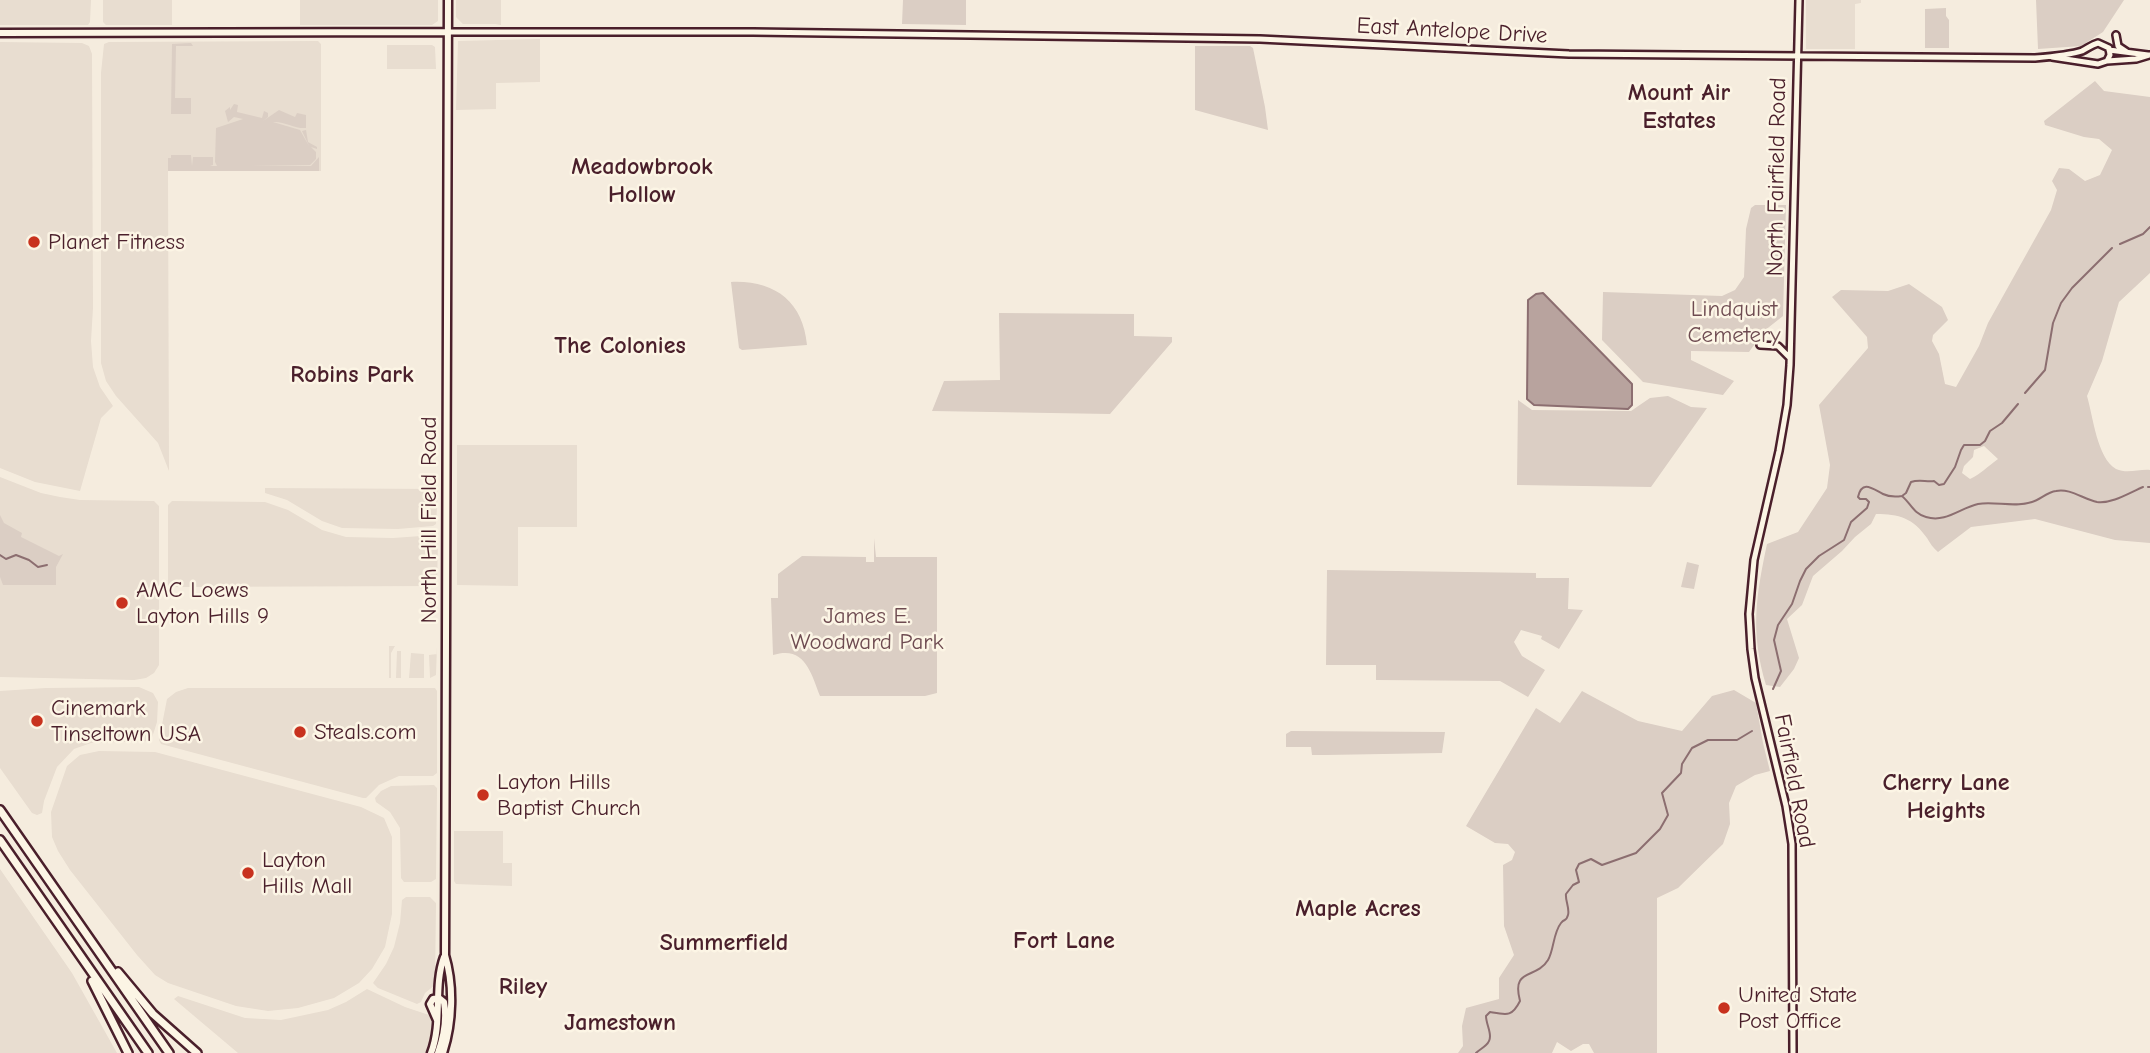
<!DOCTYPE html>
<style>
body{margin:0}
canvas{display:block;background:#f5ecde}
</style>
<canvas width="2150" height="1053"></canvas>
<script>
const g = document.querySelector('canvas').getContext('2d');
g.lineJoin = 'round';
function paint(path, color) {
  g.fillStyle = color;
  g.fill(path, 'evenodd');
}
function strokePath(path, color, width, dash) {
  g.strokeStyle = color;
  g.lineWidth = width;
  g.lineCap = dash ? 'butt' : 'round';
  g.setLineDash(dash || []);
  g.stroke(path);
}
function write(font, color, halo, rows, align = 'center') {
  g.font = font + ' "Comic Neue",sans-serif';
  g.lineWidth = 5;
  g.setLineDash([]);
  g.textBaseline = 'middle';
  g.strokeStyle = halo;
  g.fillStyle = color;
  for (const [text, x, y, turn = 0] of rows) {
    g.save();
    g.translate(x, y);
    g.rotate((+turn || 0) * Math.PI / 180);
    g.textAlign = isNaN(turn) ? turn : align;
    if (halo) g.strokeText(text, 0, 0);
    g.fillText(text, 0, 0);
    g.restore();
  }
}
paint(new Path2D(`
 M0 0H91L90 22 88 25H0Z
 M103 0H172V25H106L103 22Z
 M300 0H438V21L432 25H300Z
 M456 0H501V25L495 24H463L456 17Z
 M1806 0H1861V3L1855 4V49H1806Z
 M540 39V82L496 83V109L456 110 458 41Z
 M318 41 321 44V171H168L169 471 158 443 116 396 106 381 101 363V73L104 44 109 42Z
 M0 42 82 43 89 46 92 54 93 308 91 341 93 367 100 387 113 406 101 418 80 491 35 482 0 468Z
 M387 45H432L435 47 436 69H387Z
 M457 445H577V527H518V586L457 585Z
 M0 477 41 493 60 497 80 500 154 501 159 506V665L154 673 146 678 134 680 0 677Z
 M265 488 438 489 436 524 433 526 398 529 342 528 322 521 287 500 265 493Z
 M172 501 265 502 288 510 322 530 346 537 393 538 435 535 438 540 437 586 168 587V505Z
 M389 646H437L436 675 430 678H389ZM395 646H437V654L429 655 430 678H424V654L411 653 409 678H401V651H397L396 678H391V653Z
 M139 687 153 693 158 702 157 722 151 741 91 743 74 749 57 767 44 801 42 813 37 815 32 813 0 768V691L46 688Z
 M188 688H435L437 691V773L433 776H399L379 785 366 798H363L161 744 159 740 167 699 176 692Z
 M99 751 155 752 361 807 384 818 392 837V914L385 947 372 969 359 983 334 998 298 1008 268 1011 236 1006 168 983 155 975 137 955 70 870 58 851 52 837 51 812 67 766 80 755Z
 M434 785 437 788 436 879 431 882H404L401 878 400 828 390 812 376 802 375 798 381 791 391 786Z
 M454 831H503V863H512V886L456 884 454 881Z
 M0 869 72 973 117 1053H0Z
 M406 897H430L436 903 435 985 425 993 421 1002 417 1004 378 988 373 983 386 964 394 947 400 923 402 900Z
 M367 989 405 1007 429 1015 433 1026 427 1053H238L174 999 178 996 245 1018 281 1020 328 1010 346 1002Z`), '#e8ddd0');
paint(new Path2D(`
 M903 0H966V25L902 24Z
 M2036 0H2124L2103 32 2081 46 2038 49Z
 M1946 8V16L1949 20V48H1925V9Z
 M191 43 193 46H176L175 98H191V114H171L172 44Z
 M1195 46H1250L1253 48 1265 107 1268 130 1195 110Z
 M2095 81 2104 91 2150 97V273L2119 302 2102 361 2087 396C2093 416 2097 458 2116 469 2127 474 2139 469 2150 470V543L2115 540 2035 519 1971 527 1938 552C1933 548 1930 543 1927 538 1913 518 1899 514 1876 514L1871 524 1855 537 1842 551 1813 576 1802 605 1787 619 1799 658 1794 669 1780 687 1766 685C1750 632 1756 596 1767 544L1798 532 1827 488 1830 465 1819 405 1868 348 1867 337 1832 297 1841 290 1888 291 1909 284 1942 307 1948 320 1933 335 1932 341 1939 354 1945 384 1956 387 1979 346 1988 323 2051 210 2057 190 2052 181 2059 168 2069 169 2085 181 2100 175 2112 150 2099 139 2084 137 2045 125 2044 121ZM1984 446 1998 459C1988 466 1981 474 1970 479L1962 473 1964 466 1973 457 1974 450Z
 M234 104 238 105 237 112 262 118 264 111 268 113V117L263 121 279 110 295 117 297 113 306 115V128C295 129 284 121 273 122L300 130 309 146 302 131 306 130 308 142 317 147V149L311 147 316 152V159L310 165 251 166H311L319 157V171H168V158H171V155H191L192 166 193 157H213V165L210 166H217L215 162 216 128 243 119 234 117 228 122 225 111 230 107V110Z
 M1755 205H1786L1783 316 1764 331 1749 352 1691 351V360L1734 381 1723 395 1643 382 1602 340 1603 292 1722 296 1735 290 1744 277 1746 229 1751 208Z
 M731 282C774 280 803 301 807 345L742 350 739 348Z
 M999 313 1134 314V336L1172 337V342L1110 414 932 411 944 381 1000 380Z
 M1668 396 1691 407 1707 408 1651 487 1517 485 1518 400 1532 410 1631 411 1650 398Z
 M0 515 4 523 22 533 21 537 59 556 63 554 56 567V585H3L0 577Z
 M874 538 876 557H937V693L925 696H820C811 673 805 645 773 655L771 598H778V574L802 556 866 557V562H874Z
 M1687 562 1699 565 1694 589 1681 587Z
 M1327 570 1536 573V578H1569L1568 609 1583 610 1559 649 1541 639 1542 636 1521 630 1514 642 1522 656 1545 670 1528 697 1500 681 1376 680V665H1326Z
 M1734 690 1756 703 1763 743 1770 771 1755 775 1736 786 1729 803 1730 824 1723 844 1678 888 1657 898V1053H1594L1589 1044H1583L1571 1051 1557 1042 1552 1053H1458L1463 1046 1462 1026 1466 1008 1499 999V978L1514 955 1504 926 1503 865 1512 860 1515 852 1508 844 1495 843 1466 826 1536 708 1560 723 1582 691 1638 721 1682 731 1712 696Z
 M1291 731 1445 732 1442 753 1325 755H1312L1311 747H1286V734Z`), '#dbcec4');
const water = new Path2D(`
 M1543 293 1632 384V405L1628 409 1534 405 1527 399 1528 300 1536 294Z`);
paint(water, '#b8a39e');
strokePath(water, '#8c6e70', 2);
strokePath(new Path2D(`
 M2120 244 2143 234 2150 227
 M2025 393 2045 370 2053 323 2061 303 2072 288 2112 248
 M2148 487H2150
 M1902 496 1906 493 1911 482C1919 479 1926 482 1934 481L1939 485 1944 484 1955 467 1961 450 1964 445H1980L1985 441 1990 431 2002 423 2018 404
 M1903 497C1911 504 1914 514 1926 517 1946 523 1960 508 1978 504 1995 501 2014 508 2032 502 2040 500 2047 492 2056 491 2070 488 2083 499 2097 502 2112 504 2129 493 2143 487
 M0 555 6 559 16 555 29 560 38 567 47 565
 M1773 689 1781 671 1774 640 1778 625 1792 604 1800 581 1806 569 1819 556 1844 540 1851 522 1867 508 1869 502 1866 499H1860L1858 497C1862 479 1873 489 1883 494 1889 497 1895 497 1902 496
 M1476 1053C1479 1050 1483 1048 1486 1045 1495 1037 1486 1026 1486 1016L1490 1012C1507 1015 1512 1017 1520 1001 1511 967 1536 980 1548 960 1554 950 1553 933 1561 923 1565 918 1566 922 1568 915 1570 909 1565 900 1566 894L1573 885 1579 882 1576 870 1579 864 1591 859 1602 865 1636 853 1660 829 1668 815 1662 793 1681 773 1682 764 1692 748 1708 740H1737L1752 731`), '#8c6e70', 2);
const secondary = new Path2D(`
 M448 32H753L1260 39 1569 54 2035 58C2047 57 2070 55 2082 51 2088 48 2091 45 2098 43L2109 48 2110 55 2107 61
 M2116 35 2118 46 2127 52
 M2109 50 2148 55
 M2052 57 2098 64 2107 61 2136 59 2149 55
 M1760 345 1778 346 1790 358
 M1793 1053 1792 844 1786 806 1755 678 1751 649 1749 614 1754 560 1779 451 1787 405 1790 365 1799 0`);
const primary = new Path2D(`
 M0 33 448 32
 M437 1020 430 1004 433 999 439 998
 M431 1053C443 1022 433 987 444 957
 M438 1053C444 1036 447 1019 444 1002L439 998
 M443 1053C453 1023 454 985 445 955L448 0`);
const motorway = new Path2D(`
 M0 810 169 1053
 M0 840 148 1053
 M118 972 153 1014 197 1053
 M92 981 128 1053`);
strokePath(secondary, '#4a1f2b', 10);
strokePath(primary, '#4a1f2b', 11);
strokePath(motorway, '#4a1f2b', 12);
strokePath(secondary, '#fcf5e5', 5);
strokePath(primary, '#fcf5e5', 6);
strokePath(motorway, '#fcf5e5', 7);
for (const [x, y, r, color] of [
 [34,242,7,"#c8321e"],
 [122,603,7,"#c8321e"],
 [37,721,7,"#c8321e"],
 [300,732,7,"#c8321e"],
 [483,795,7,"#c8321e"],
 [248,873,7,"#c8321e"],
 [1724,1008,7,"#c8321e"]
]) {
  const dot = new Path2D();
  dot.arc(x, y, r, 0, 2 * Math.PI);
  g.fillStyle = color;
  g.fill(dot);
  strokePath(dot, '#fcf5e5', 2.5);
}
write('23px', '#4a1f2b', '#fcf5e5', [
 ["East Antelope Drive",1452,31,3],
 ["North Fairfield Road",1777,177,-89],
 ["North Hill Field Road",429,520,-90],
 ["Fairfield Road",1794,781,79]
]);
write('23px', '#4a1f2b', '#fcf5e5', [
 ["Planet Fitness",48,242],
 ["AMC Loews",136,590],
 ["Layton Hills 9",136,616],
 ["Cinemark",51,708],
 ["Tinseltown USA",51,734],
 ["Steals.com",314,732],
 ["Layton Hills",497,782],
 ["Baptist Church",497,808],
 ["Layton",262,860],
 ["Hills Mall",262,886],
 ["United State",1738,995],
 ["Post Office",1738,1021]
], 'left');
write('23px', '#6e4b51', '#fcf5e5', [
 ["Lindquist",1734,309],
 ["Cemetery",1734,335],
 ["James E.",867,616],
 ["Woodward Park",867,642]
]);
write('bold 24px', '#4a1f2b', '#fcf5e5', [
 ["Mount Air",1679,93],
 ["Estates",1679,121],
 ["Meadowbrook",642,167],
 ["Hollow",642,195],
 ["The Colonies",620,346],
 ["Robins Park",352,375],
 ["Cherry Lane",1946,783],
 ["Heights",1946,811],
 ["Maple Acres",1358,909],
 ["Fort Lane",1064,941],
 ["Summerfield",724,943],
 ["Riley",523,987],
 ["Jamestown",620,1023]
]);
</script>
